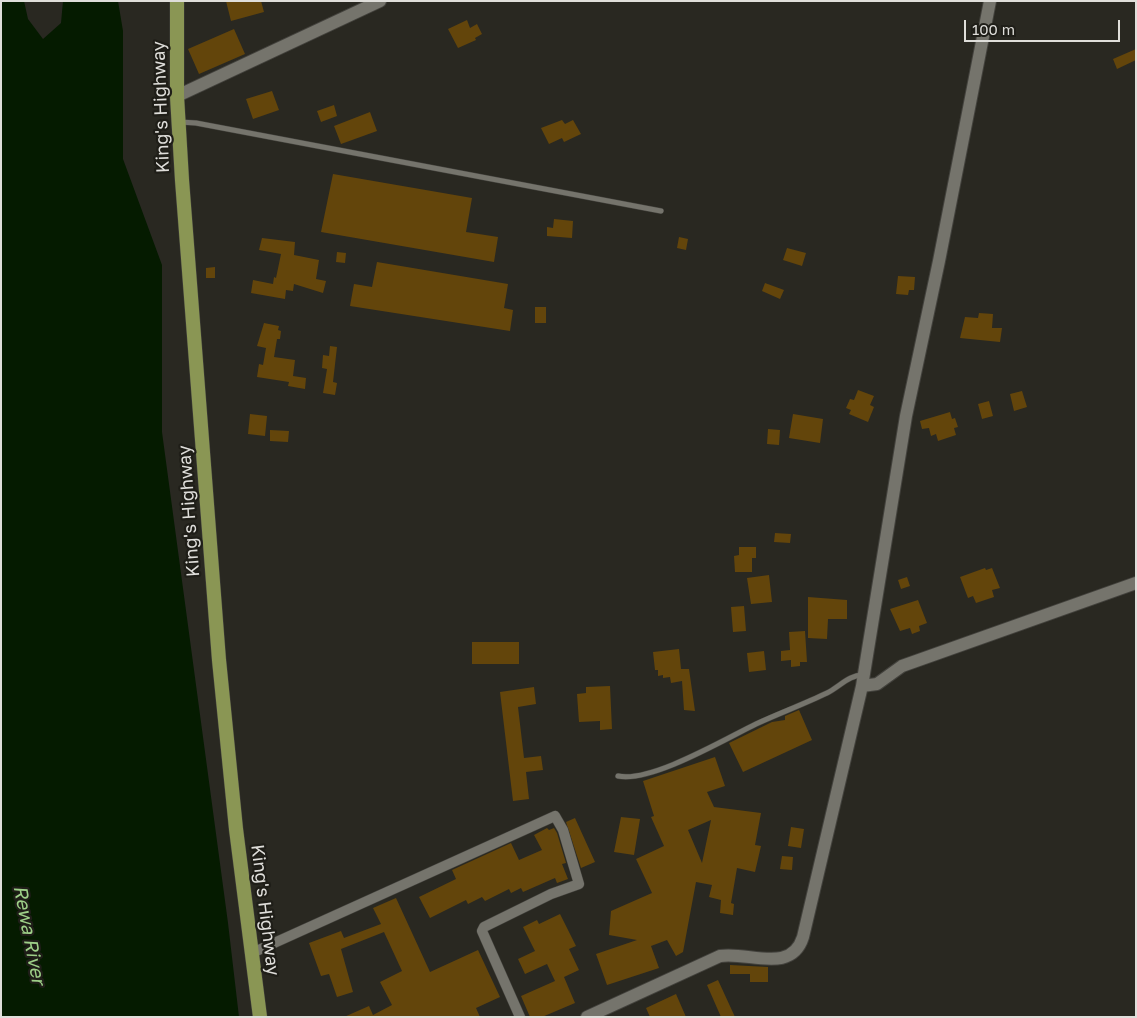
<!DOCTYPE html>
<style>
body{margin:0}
#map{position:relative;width:1137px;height:1018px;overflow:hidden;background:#292821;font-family:"Golos Text",sans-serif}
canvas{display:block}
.frame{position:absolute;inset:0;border:2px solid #dfdeda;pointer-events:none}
.scale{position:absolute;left:964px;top:20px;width:156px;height:22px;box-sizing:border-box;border:2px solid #dfdeda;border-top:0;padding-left:6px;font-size:15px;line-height:18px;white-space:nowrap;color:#dfdeda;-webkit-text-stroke:4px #1f1e18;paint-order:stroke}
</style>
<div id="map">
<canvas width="1137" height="1018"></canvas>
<div class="frame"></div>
<div class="scale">100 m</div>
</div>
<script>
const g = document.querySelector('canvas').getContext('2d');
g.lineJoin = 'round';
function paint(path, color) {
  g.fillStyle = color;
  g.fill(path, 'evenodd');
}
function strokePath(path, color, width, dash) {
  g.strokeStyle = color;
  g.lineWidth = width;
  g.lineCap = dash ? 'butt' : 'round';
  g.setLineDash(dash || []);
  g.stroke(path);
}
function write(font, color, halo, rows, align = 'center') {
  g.font = font + ' "Golos Text",sans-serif';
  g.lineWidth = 4.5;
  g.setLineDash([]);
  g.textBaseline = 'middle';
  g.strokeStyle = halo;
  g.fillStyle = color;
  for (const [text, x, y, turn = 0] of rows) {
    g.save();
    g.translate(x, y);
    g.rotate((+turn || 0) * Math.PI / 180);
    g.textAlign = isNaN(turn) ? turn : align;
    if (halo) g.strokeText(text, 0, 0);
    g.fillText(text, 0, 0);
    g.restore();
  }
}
paint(new Path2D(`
 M1 1H24L28 19 43 39 61 23 63 1H118L123 31V159L162 265V432L228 923 239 1017H1Z`), '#051b00');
paint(new Path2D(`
 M226 1H261L264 12 231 21Z
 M467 20 470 28 477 24 482 34 475 38 476 40 458 48 448 29Z
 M234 29 245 54 199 74 188 49Z
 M1136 49V60L1117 69 1113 59Z
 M272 91 279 110 253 119 246 99Z
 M334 105 337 116 321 122 317 111Z
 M370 112 377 131 341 144 334 126Z
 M562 120 565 124 573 120 581 134 564 142 562 138 549 144 541 128Z
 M333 174 472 198 466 232 498 237 494 262 321 232Z
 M554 219 573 221 572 238 547 236V227L553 228Z
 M679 237 688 239 686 250 677 248Z
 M262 238 295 242 294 255 319 260 316 279 326 281 323 293 294 284 293 291 286 290 285 299 251 293 253 280 273 284 274 277 276 278 281 254 259 250Z
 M787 248 806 253 802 266 783 260Z
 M337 252 346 253 345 263 336 262Z
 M377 262 508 284 504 308 513 310 510 331 350 306 354 284 372 287Z
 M215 267V278H206V268Z
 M898 276 915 277 914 290H909L908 295 896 294Z
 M765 283 784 290 780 299 762 291Z
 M535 307H546V323H535Z
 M979 313 993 314 992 328H1002L1000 342 960 338 965 317 978 318Z
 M264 323 279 326 278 330 281 331 280 339H277L274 357 295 360 293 376 306 378 305 389 288 386 289 382 257 377 259 364 263 365 266 348 257 346Z
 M330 346 337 347 333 382 337 383 335 395 323 393 327 369 322 368 323 355 329 356Z
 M858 390 874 396 870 405 874 407 868 422 849 414 851 410 846 408 850 399 854 400Z
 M1022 391 1027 407 1014 411 1010 394Z
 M989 401 993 416 982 419 978 404Z
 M950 412 952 419 955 418 958 427 954 428 956 435 938 441 936 434 931 436 929 428 922 429 920 421Z
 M250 414 267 416 265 436 248 434Z
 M793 414 823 419 820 443 789 438Z
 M768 429 780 430 779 445 767 444Z
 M270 430 289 431 288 442 270 441Z
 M775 533 791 534 790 543 774 542Z
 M739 547H756V558H752V572H735L734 556 739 555Z
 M985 568 986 570 992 568 1000 588 992 590 994 597 976 603 973 596 968 598 960 577Z
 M769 575 772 602 751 604 747 578Z
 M907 577 910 586 901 589 898 580Z
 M808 597 847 600V619H828L827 639 808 638Z
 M918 600 927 623 919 626 920 631 912 634 910 628 900 631 890 609Z
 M744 606 746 631 733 632 731 607Z
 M805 631 807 662H800V666L791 667V660L781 661V651L790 650 789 632Z
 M472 642H519V664H472Z
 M679 649 681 669H689L695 711 684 710 682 681 671 683 670 677 663 678V675L658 676V670H655L653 652Z
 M764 651 766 670 749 672 747 653Z
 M610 686 612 729 600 730V721L579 722 577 694 586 693V687Z
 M534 687 536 704 518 707 524 758 541 756 543 770 526 772 529 799 513 801 500 692Z
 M799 710 812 740 743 772 729 743 772 722 785 720V716Z
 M715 757 725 786 707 792 714 807 761 813 755 845 761 846 755 872 737 868 731 903 734 904 733 915 720 913 721 900 709 897 712 885 696 882 683 952 676 956 667 940 651 946 659 968 607 985 596 954 637 940 609 935 611 911 652 893 636 859 664 846 651 817 654 816 643 781ZM711 820 702 863 688 830Z
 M621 817 640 819 634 855 614 852Z
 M575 818 595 862 581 868 566 822Z
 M791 827 804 829 801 848 788 846Z
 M547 828 549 830 554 828 557 833 566 863 562 864 568 879 557 883 555 878 523 892 521 888 511 893 509 889 485 901 482 897 468 904 466 900 430 918 419 897 456 879 452 870 511 843 519 860 542 850 534 835Z
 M782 856 793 857 792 870 780 869Z
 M396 898 430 972 478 950 500 997 476 1008 480 1017H344L369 1006 373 1015 392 1005 380 982 402 971 384 932 341 949 353 992 337 997 329 974 321 976 309 943 341 931 344 938 381 924 373 908Z
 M560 914 576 946 569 949 579 970 564 977 575 1003 542 1017H530L521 996 555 981 547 964 525 974 518 959 535 951 523 927 537 920 539 924Z
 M730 965 768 967V982H750V974H730Z
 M718 980 735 1017H721L707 985Z
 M676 994 686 1017H650L646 1008Z`), '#63450b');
const service = new Path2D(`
 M180 122 196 123 661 211
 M618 776C651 783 725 739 756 724 780 713 804 704 827 693 839 687 850 674 864 675`);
const minor = new Path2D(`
 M252 953 555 816 563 830 579 884 551 894 484 927 482 931 520 1017`);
const tertiary = new Path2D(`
 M177 96 380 1
 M862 686 906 416 939 261 990 1
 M587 1017 720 956C748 951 791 975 803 937L862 686 877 684 902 666 1136 583`);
const trunk = new Path2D(`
 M177 1V96L182 180 219 660 236 829 260 1017`);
strokePath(service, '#43423d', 6);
strokePath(minor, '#43423d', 11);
strokePath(tertiary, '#43423d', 14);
strokePath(trunk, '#43423d', 15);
strokePath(service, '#75746c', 5);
strokePath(minor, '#75746c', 10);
strokePath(tertiary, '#75746c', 12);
strokePath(trunk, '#8a9654', 14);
write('18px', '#dfdeda', '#1f1e18', [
 ["King's Highway",161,107,-92],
 ["King's Highway",189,511,-94],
 ["King's Highway",265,910,83]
]);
write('italic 19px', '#9ed088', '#1f1e18', [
 ["Rewa River",29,935,79]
]);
</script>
